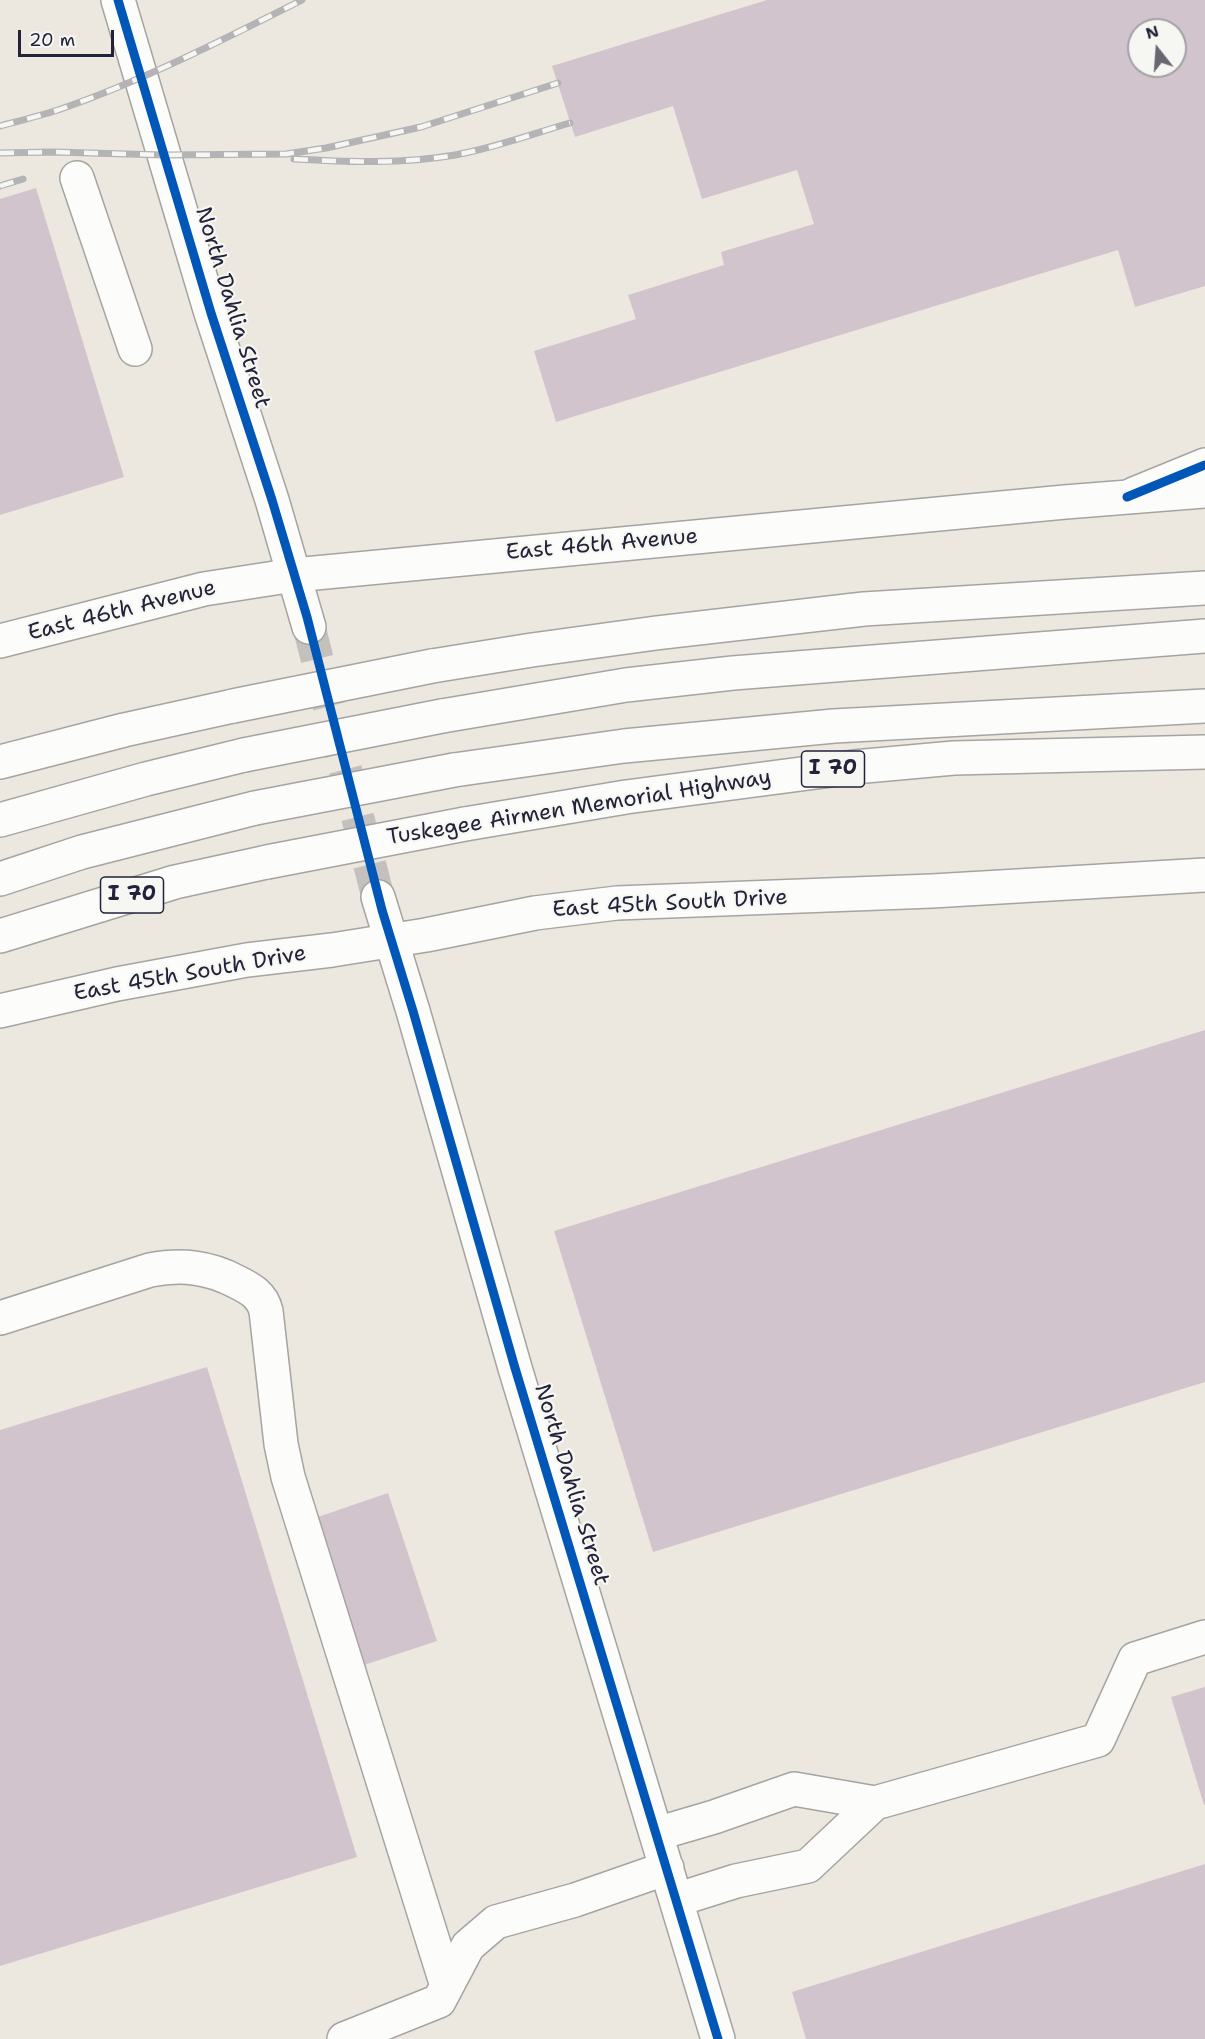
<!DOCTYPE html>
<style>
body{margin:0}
#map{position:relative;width:1205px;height:2039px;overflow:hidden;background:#ece8df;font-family:"Shantell Sans",sans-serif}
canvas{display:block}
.north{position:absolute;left:1127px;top:18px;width:60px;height:60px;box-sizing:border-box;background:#f6f6f2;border:2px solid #a1a1a9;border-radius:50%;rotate:343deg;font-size:16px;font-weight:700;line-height:24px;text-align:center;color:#22223b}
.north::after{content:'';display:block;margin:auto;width:21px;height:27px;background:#696774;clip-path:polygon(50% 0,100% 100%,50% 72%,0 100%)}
.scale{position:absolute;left:18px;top:30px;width:96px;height:27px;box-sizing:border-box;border:3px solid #22223b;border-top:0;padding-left:8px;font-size:18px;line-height:21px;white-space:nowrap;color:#22223b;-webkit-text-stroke:4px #f6f6f2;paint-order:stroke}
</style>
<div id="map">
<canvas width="1205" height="2039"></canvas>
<div class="north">N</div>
<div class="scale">20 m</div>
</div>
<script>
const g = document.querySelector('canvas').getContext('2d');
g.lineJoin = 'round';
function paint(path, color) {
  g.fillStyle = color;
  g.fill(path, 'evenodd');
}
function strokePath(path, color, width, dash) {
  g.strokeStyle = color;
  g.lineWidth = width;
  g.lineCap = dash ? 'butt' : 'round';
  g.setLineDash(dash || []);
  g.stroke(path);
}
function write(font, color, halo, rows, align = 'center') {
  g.font = font + ' "Shantell Sans",sans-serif';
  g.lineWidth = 4.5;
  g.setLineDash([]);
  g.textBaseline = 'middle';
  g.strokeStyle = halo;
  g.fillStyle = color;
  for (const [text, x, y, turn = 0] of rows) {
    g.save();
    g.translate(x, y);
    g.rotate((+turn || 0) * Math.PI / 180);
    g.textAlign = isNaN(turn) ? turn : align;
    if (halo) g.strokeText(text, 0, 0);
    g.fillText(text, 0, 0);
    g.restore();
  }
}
paint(new Path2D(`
 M767 0H1205V286L1135 307 1118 250 556 422 534 351 636 319 628 295 724 265 721 252 814 224 797 170 702 199 673 106 575 137 552 66ZM1139 30H1175V66H1139Z
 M36 188 124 477 0 515V199Z
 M1205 1030V1382L653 1552 554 1231Z
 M207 1367 357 1857 0 1966V1430Z
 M388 1493 437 1641 364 1665 315 1518Z
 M1205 1687V1805H1204L1171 1697Z
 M1205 1864V2039H806L792 1992Z`), '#d2c4cc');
strokePath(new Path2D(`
 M309 627 378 897`), '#c4c0be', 33, [33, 16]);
const minor = new Path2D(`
 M118 0 211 313 272 500 309 627
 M77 178 135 349
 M1134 494 1205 465
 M378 897 413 1011 515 1368 718 2039
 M0 1318 150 1270C182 1264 209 1267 237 1282 251 1289 262 1295 266 1311L281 1444 288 1477 447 1986
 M656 1834 714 1817 794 1789 875 1803 1098 1740 1135 1659 1205 1637
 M676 1900 736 1881 808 1866 875 1803
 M344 2039 439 2001 468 1946 496 1922 575 1900 667 1868`);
const major = new Path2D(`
 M0 641 204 589 294 575 1065 502 1205 491
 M0 1011 117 984 247 960 332 950 426 935 535 913 617 903 932 891 1205 875`);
const highway = new Path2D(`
 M432 666 532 650 656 633 864 609 1205 588
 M442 716 626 685 733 673 1205 636
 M0 762 124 730 233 706
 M454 770 624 746 834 726 1205 706
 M0 820 146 779 244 755
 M465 824 626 797 854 767 954 758 1205 752
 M0 879 82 852 255 808
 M0 936 175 882 267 862`);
strokePath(minor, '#a6a4a1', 36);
strokePath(major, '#a6a4a1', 36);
strokePath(highway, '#a6a4a1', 36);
strokePath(minor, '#fcfcfa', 33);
strokePath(major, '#fcfcfa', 33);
strokePath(highway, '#fcfcfa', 33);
const rail = new Path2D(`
 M0 126C19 121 39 116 58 110 142 81 223 40 302 0
 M0 153 52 152 165 155 286 154 326 148 421 127 558 83
 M294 159C347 162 403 164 455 155 494 148 532 134 570 123
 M0 186 23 179`);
strokePath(rail, '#b4b3b5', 7);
strokePath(rail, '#f6f6f2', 4.5, [14]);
const highwayBridge = new Path2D(`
 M233 706 432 666
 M244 755 442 716
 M255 808 454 770
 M267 862 465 824`);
strokePath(highwayBridge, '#a6a4a1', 36, []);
strokePath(highwayBridge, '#fcfcfa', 33);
strokePath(new Path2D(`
 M118 0 211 313 272 500 307 617 382 910 413 1011 515 1368 718 2039
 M1127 497 1205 465`), '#0057b8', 9);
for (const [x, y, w] of [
 [833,769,63],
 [132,895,63]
]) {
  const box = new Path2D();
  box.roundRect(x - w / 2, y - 18, w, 36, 4.5);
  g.fillStyle = '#f6f6f2';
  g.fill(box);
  strokePath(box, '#22223b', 1.5);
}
write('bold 21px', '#22223b', null, [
 ["I 70",833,769],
 ["I 70",132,895]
]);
write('22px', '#22223b', '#f6f6f2', [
 ["North Dahlia Street",232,308,73],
 ["East 46th Avenue",602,545,-5],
 ["East 46th Avenue",122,611,-14],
 ["Tuskegee Airmen Memorial Highway",579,808,-9],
 ["East 45th South Drive",670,904,-3],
 ["East 45th South Drive",190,974,-10],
 ["North Dahlia Street",571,1485,73]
]);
</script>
